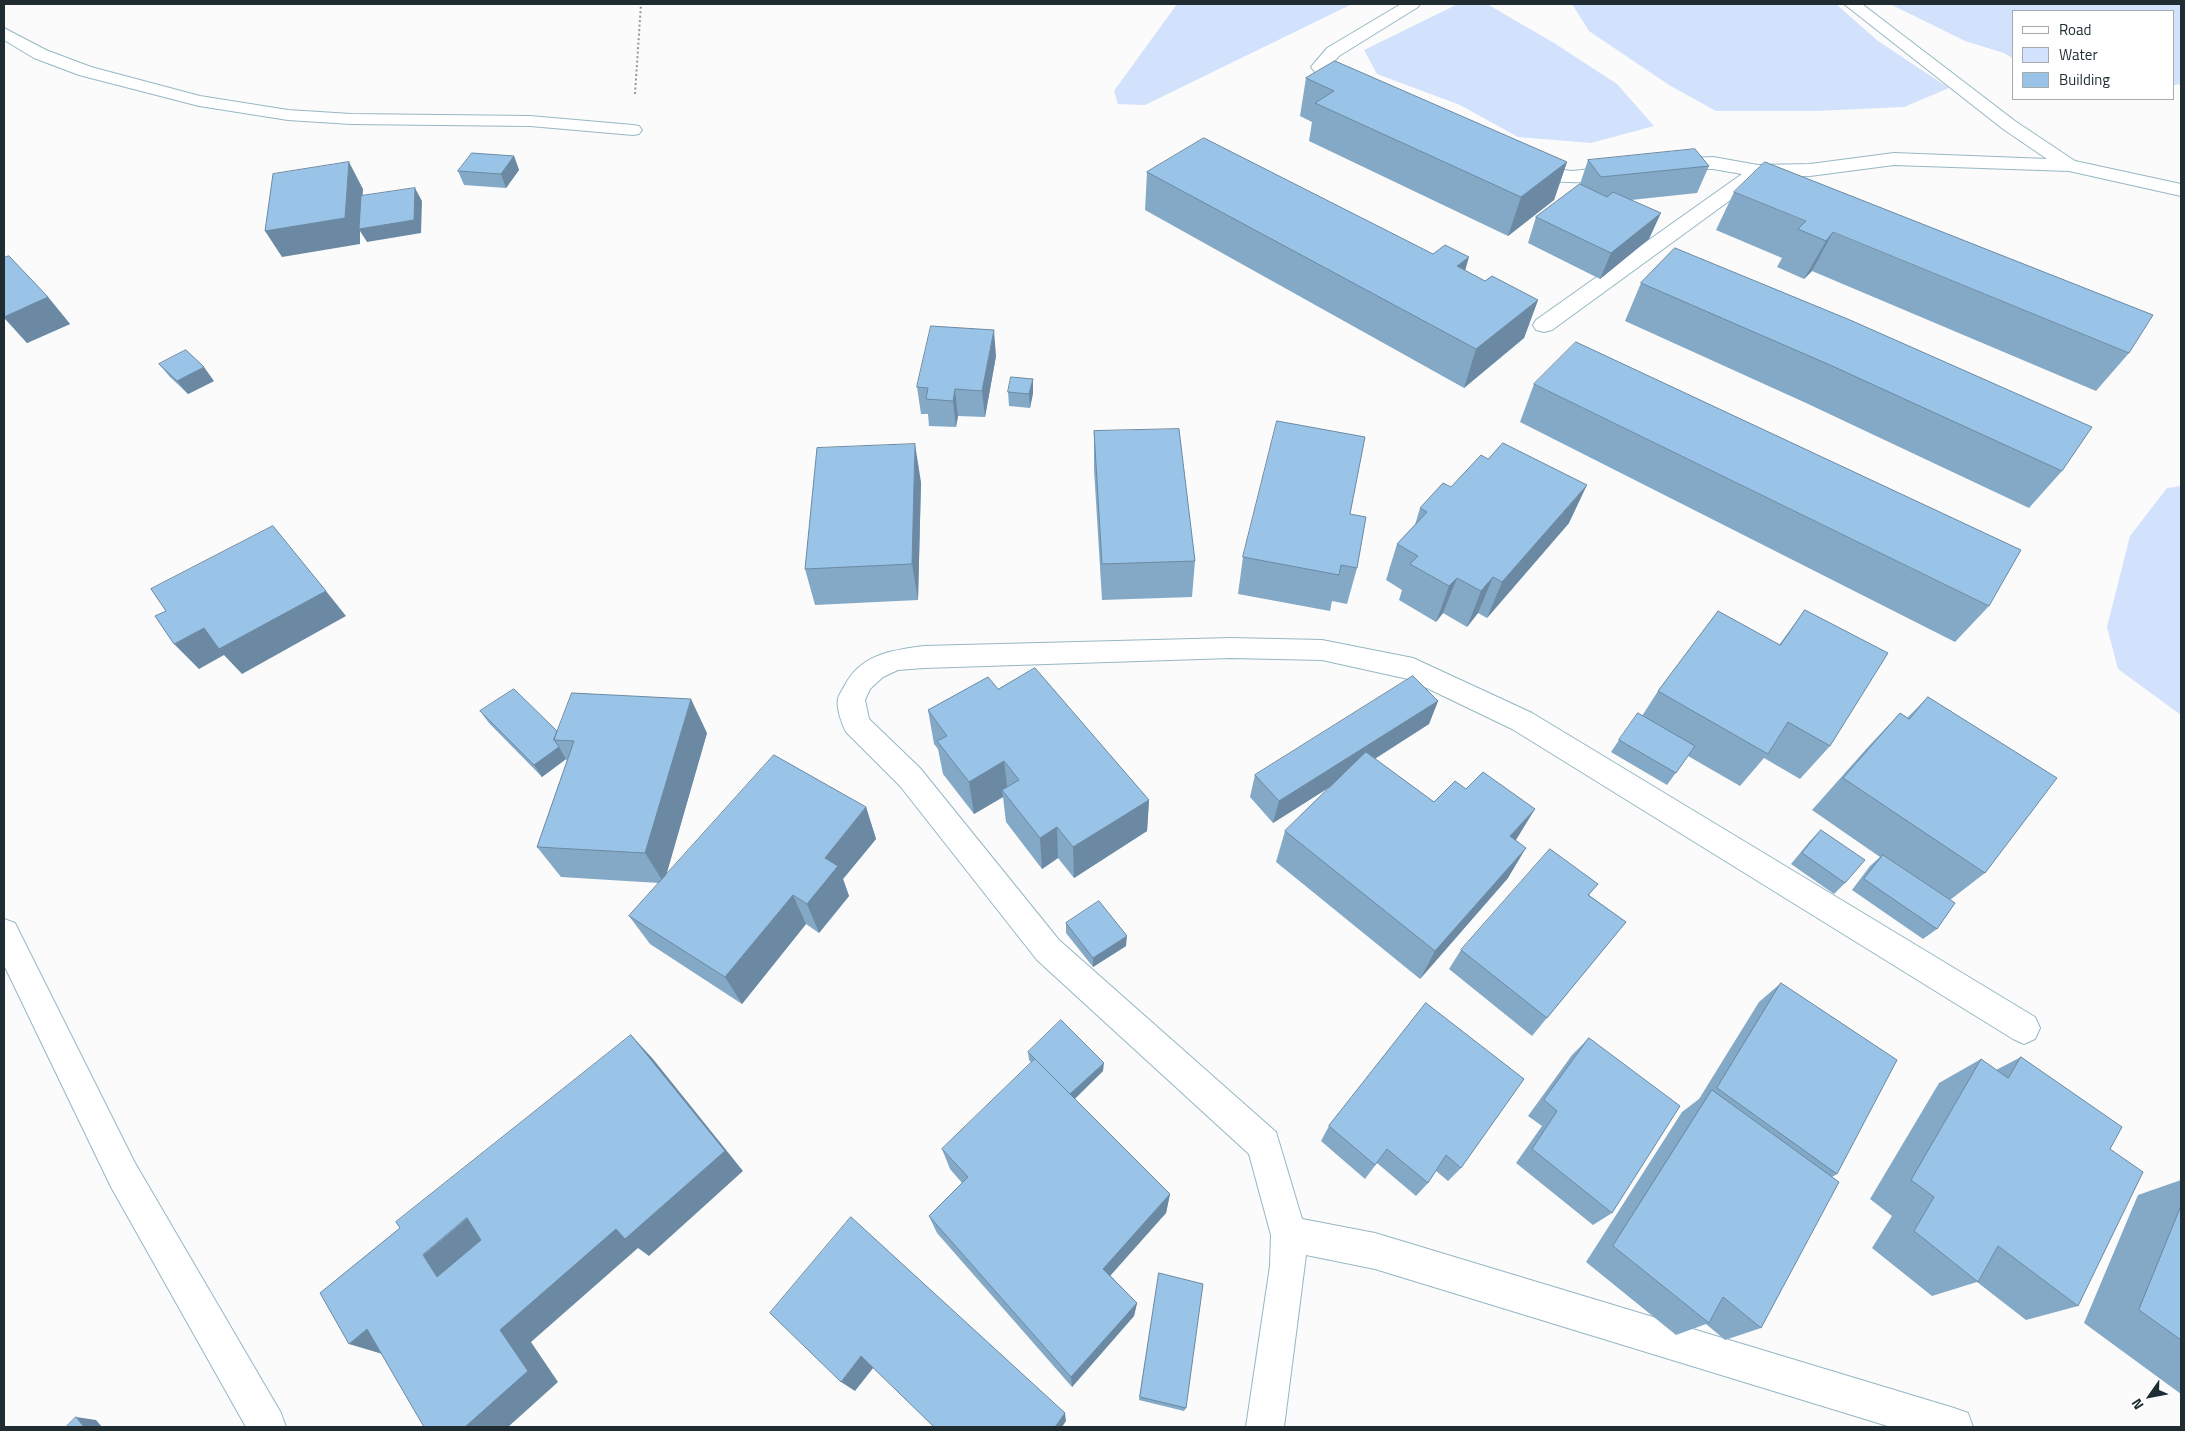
<!DOCTYPE html>
<style>
body{margin:0}
#map{position:relative;width:2185px;height:1431px;overflow:hidden;background:#fbfbfb;font-family:"Titillium Web",sans-serif}
canvas{display:block}
.frame{position:absolute;inset:0;border:5px solid #1f2c31;pointer-events:none}
.legend{position:absolute;left:2012px;top:10px;width:162px;height:90px;box-sizing:border-box;background:#fff;border:1px solid #a5abad;margin:0;padding:6px 9px;list-style:none;font-size:15px;color:#1f2c31}
.legend li{display:flex;align-items:center;gap:10px;height:25px}
.legend b{width:25px;border:1px solid #a5abad}
.north{position:absolute;left:2125px;top:1371px;width:50px;height:50px;-webkit-text-stroke:4px #fff;paint-order:stroke;rotate:237deg;font-size:14px;font-weight:700;line-height:20px;text-align:center;color:#1f2c31}
.north::after{content:'';display:block;margin:auto;width:18px;height:22px;background:#1f2c31;clip-path:polygon(50% 0,100% 100%,50% 72%,0 100%)}
</style>
<div id="map">
<canvas width="2185" height="1431"></canvas>
<div class="frame"></div>
<ul class="legend">
<li><b style="height:6px;background:#fff"></b>Road</li>
<li><b style="height:14px;background:#d2e1fc"></b>Water</li>
<li><b style="height:14px;background:#99c4e7"></b>Building</li>
</ul>
<div class="north">N</div>
</div>
<script>
const g = document.querySelector('canvas').getContext('2d');
g.lineJoin = 'round';
function paint(path, color) {
  g.fillStyle = color;
  g.fill(path, 'evenodd');
}
function strokePath(path, color, width, dash) {
  g.strokeStyle = color;
  g.lineWidth = width;
  g.lineCap = dash ? 'butt' : 'round';
  g.setLineDash(dash || []);
  g.stroke(path);
}
paint(new Path2D(`
 M1177 4H1352L1145 105 1118 104 1114 91Z
 M1487 4 1554 43 1617 84 1654 126 1591 143 1518 137 1460 105 1377 74 1364 50 1456 5Z
 M1572 4H1836L1878 41 1949 88 1904 107 1816 111H1716L1669 85 1589 31Z
 M1890 4H2181V84L2174 85V11H2014V59L2004 53 1965 41Z
 M2181 486V715L2118 669 2107 627 2130 536 2167 488Z`), '#d2e1fc');
const lane = new Path2D(`
 M1401 4H1420L1418 7 1339 56 1329 67C1338 78 1355 79 1362 89L1359 93C1341 97 1321 81 1311 67L1327 48Z
 M1844 4H1862L2015 121 2075 161 2181 184V196L2069 171 1894 165 1810 176 1762 177 1552 330 1544 332 1536 330 1533 325 1536 320 1742 174 1713 169H1669L1662 167 1660 163 1662 159 1713 157 1758 165 1810 164 1894 153 2047 159 2003 129Z
 M1524 165 1572 171 1620 166 1627 168 1629 172 1627 176C1590 185 1554 184 1517 175L1515 171 1517 167Z`);
const street = new Path2D(`
 M4 28 46 50 91 67 200 96 288 110 351 114 530 116 633 125 639 126 642 130 639 134 633 135 530 126 351 124 288 120 199 106 79 75 34 58 4 40Z
 M1231 638 1322 640 1413 658 1532 713 2035 1017 2040 1028 2035 1039 2024 1044 2013 1039 1512 729 1408 679 1322 660 1231 658 924 668 898 670 883 677 870 689 865 700 869 719 920 768 1059 940 1276 1132 1302 1219 1375 1233 1954 1408 1968 1413 1973 1427H1891L1375 1269 1306 1255 1284 1427H1246L1270 1266 1271 1235 1249 1154 1037 960 900 786 846 732C842 724 836 708 838 699 839 694 843 689 845 685 861 654 893 650 924 646Z
 M4 919 15 923 135 1163 281 1413 286 1427H246L111 1187 4 965Z`);
strokePath(lane, '#96b7c4', 2);
strokePath(street, '#96b7c4', 2);
strokePath(new Path2D(`
 M635 94 641 4`), '#92999b', 2, [2, 2.5]);
paint(lane, '#fff');
paint(street, '#fff');
paint(new Path2D(`
 M1306 78 1567 162 1554 200 1508 236 1309 141 1312 122 1300 116Z
 M514 156 519 170 506 188 464 185 458 171Z
 M1588 160 1709 166 1697 193 1631 200 1649 239 1600 279 1528 243 1536 217 1580 184Z
 M1147 172 1466 271 1485 281 1538 300 1524 338 1464 388 1145 210Z
 M1734 192 2129 353 2096 391 1812 271 1804 279 1777 267 1782 258 1716 230Z
 M1675 248 2062 471 2029 508 1806 403 1625 321 1641 283Z
 M4 258 48 297 70 324 27 343 4 318Z
 M996 356 985 417 958 416 956 427 929 426 928 414H921L917 387Z
 M159 364 214 381 188 394 170 377Z
 M1033 379V393L1030 408 1009 406 1008 392Z
 M1534 384 1989 606 1955 642 1520 422Z
 M1094 431 1195 561 1192 597 1102 600 1094 469Z
 M921 482 918 600 815 605 805 569Z
 M1420 508 1569 523 1487 618 1478 613 1467 627 1443 613 1436 622 1399 600 1402 590 1386 580 1397 544 1415 525Z
 M1350 514 1357 568 1347 604 1332 601 1330 611 1238 594 1243 557Z
 M1805 610 1830 746 1800 779 1764 758 1740 786 1688 756 1667 785 1611 752 1619 740 1642 716 1658 691 1779 645Z
 M998 689 1149 800 1147 831 1074 878 1058 858 1042 869 1006 822 1003 797 974 814 943 774 938 749 934 744 928 710Z
 M1928 697 1985 873 1950 900 1937 929 1923 939 1852 890 1870 866 1880 857 1812 810 1868 747 1900 713 1907 718Z
 M1438 701 1429 724 1375 759 1434 802 1516 840 1508 878 1420 979 1276 862 1285 831 1330 787 1273 823 1250 797 1255 775Z
 M480 711 557 731 707 733 666 875 866 807 876 839 843 879 849 896 819 933 806 924 742 1004 650 944 629 916 659 883 561 877 537 847 567 761 566 759 542 777 489 723Z
 M1821 830 1845 883 1834 894 1791 864 1810 841Z
 M1598 884 1589 895 1626 922 1532 1036 1449 969 1461 950Z
 M1066 923 1126 946 1093 967 1066 933Z
 M1781 983 1837 1174 1832 1177 1761 1328 1725 1340 1706 1324 1676 1335 1586 1262 1682 1112 1699 1099 1759 1002Z
 M1426 1003 1461 1168 1448 1181 1436 1171 1428 1183 1416 1196 1377 1163 1365 1179 1321 1141 1329 1126Z
 M1589 1038 1612 1213 1593 1225 1516 1163 1542 1126 1528 1116 1572 1055Z
 M1028 1052 1103 1071 1075 1099 1170 1194 1166 1213 1110 1275 1137 1303 1134 1316 1072 1387 937 1233 929 1216 962 1183 950 1169 942 1149 1032 1063 1029 1060Z
 M2021 1057 2110 1149 2078 1306 2026 1320 1977 1282 1932 1296 1872 1248 1892 1216 1870 1199 1939 1083 1981 1059 1996 1070Z
 M2181 1180V1394L2084 1323 2138 1195Z
 M1159 1273 1186 1408 1184 1411 1139 1400Z`), '#84a9c7');
paint(new Path2D(`
 M514 156 519 170 506 188 501 174Z
 M349 162 363 189 361 229 415 188 422 201 421 233 367 242 360 231V244L282 257 265 231Z
 M1567 162 1554 200 1508 236 1521 197Z
 M1661 213 1649 239 1600 279 1611 253Z
 M1833 232 1812 271 1804 279 1826 241Z
 M1469 257 1458 296 1457 266Z
 M48 297 70 324 27 343 4 317Z
 M1538 300 1524 338 1464 388 1476 349Z
 M994 330 996 356 985 417 982 391Z
 M204 367 214 381 188 394 177 381Z
 M1033 379V393L1030 408 1029 394Z
 M955 389 958 416 956 427 953 401Z
 M915 444 921 482 918 600 912 564Z
 M1587 485 1569 523 1487 618 1502 582Z
 M1493 577 1478 613 1467 627 1481 591Z
 M1457 578 1443 613 1436 622 1449 586Z
 M326 591 346 616 242 674 224 655 199 669 174 644 204 628Z
 M691 699 707 733 664 883 645 853Z
 M1438 701 1429 724 1273 823 1279 801Z
 M559 747 566 759 542 777 534 765Z
 M1004 761 1008 794 1002 790 1003 797 974 814 969 782Z
 M1149 800 1147 831 1074 878 1073 847Z
 M866 807 876 839 843 879 849 896 819 933 807 904 825 858Z
 M1535 809 1516 840 1492 867 1510 836Z
 M1057 827 1058 858 1042 869 1040 838Z
 M1526 848 1508 878 1420 979 1435 951Z
 M793 895 806 924 742 1004 725 977Z
 M1127 936 1126 946 1093 967V958Z
 M631 1035 653 1059 743 1171 649 1256 638 1248 531 1342 558 1382 508 1427H465L500 1330Z
 M1104 1063 1103 1071 1070 1103 1069 1095Z
 M1170 1194 1166 1213 1103 1284V1269Z
 M467 1218 499 1236 437 1277 423 1255Z
 M1137 1303 1134 1316 1072 1387 1071 1377Z
 M367 1329 389 1356 349 1344Z
 M861 1356 874 1367 855 1391 841 1382Z
 M1065 1413 1066 1421 1062 1427H1055Z
 M76 1417 96 1420 102 1427H84Z`), '#6b89a2');
const building = new Path2D(`
 M1335 61 1567 162 1521 197 1315 103 1334 91 1306 78Z
 M1204 138 1433 254 1445 245 1469 257 1457 266 1485 281 1492 276 1538 300 1476 349 1147 172Z
 M1695 149 1709 166 1601 177 1588 160Z
 M472 153 514 156 501 174 458 171Z
 M349 162 345 218 265 231 273 174Z
 M1765 162 2153 315 2129 353 1833 232 1826 241 1798 229 1806 221 1734 192Z
 M1580 184 1607 197 1613 192 1661 213 1611 253 1536 217Z
 M415 188 414 220 359 229 361 196Z
 M1675 248 1850 320 2092 427 2062 471 1830 365 1641 283Z
 M9 256 48 297 4 317V258Z
 M931 326 994 330 982 391 955 389 953 401 926 399 928 388 917 387Z
 M1576 342 2021 550 1989 606 1534 384Z
 M186 350 204 367 177 381 159 364Z
 M1011 377 1033 379 1029 394 1008 392Z
 M1277 421 1365 437 1350 514 1366 517 1357 568 1341 565 1339 575 1243 557Z
 M1179 429 1195 561 1102 564 1094 431Z
 M1503 443 1587 485 1502 582 1493 577 1481 591 1457 578 1449 586 1410 564 1418 556 1397 544 1427 512 1420 508 1443 483 1451 487 1481 455 1488 459Z
 M915 444 912 564 805 569 817 448Z
 M273 526 326 591 219 649 204 628 174 644 155 616 166 611 151 589Z
 M1805 610 1888 653 1830 746 1788 722 1768 754 1658 691 1718 611 1780 645Z
 M1035 668 1149 800 1073 847 1057 827 1040 838 1002 790 1019 780 1004 761 969 782 937 741 947 736 928 710 988 677 998 689Z
 M1413 676 1438 701 1279 801 1255 775Z
 M514 689 557 731 554 740 559 747 534 765 480 711Z
 M572 693 691 699 645 853 537 847 574 741 554 740Z
 M1928 697 2057 778 1985 873 1843 778 1900 713 1909 719Z
 M1638 713 1695 746 1676 773 1619 740Z
 M1366 752 1434 802 1455 781 1466 789 1483 772 1535 809 1510 836 1526 848 1435 951 1285 831Z
 M774 755 866 807 825 858 838 866 807 904 793 895 725 977 629 916Z
 M1821 830 1865 860 1845 883 1802 853Z
 M1550 849 1598 884 1588 895 1626 922 1547 1018 1461 950Z
 M1883 855 1955 903 1937 929 1864 879Z
 M1099 901 1127 936 1093 958 1066 923Z
 M1781 983 1897 1060 1837 1174 1717 1088Z
 M1426 1003 1524 1079 1461 1168 1446 1155 1428 1183 1387 1149 1375 1165 1329 1126Z
 M1061 1020 1104 1063 1070 1094 1028 1052Z
 M631 1035 725 1151 625 1239 616 1229 500 1330 528 1371 465 1427H424L367 1329 349 1344 320 1293 400 1228 396 1222ZM467 1218 481 1240 437 1277 423 1255Z
 M1589 1038 1680 1106 1612 1213 1532 1149 1557 1111 1544 1100Z
 M2021 1057 2122 1127 2110 1149 2143 1172 2078 1306 1998 1246 1978 1282 1914 1231 1934 1197 1911 1180 1981 1059 2008 1078Z
 M1035 1059 1170 1194 1103 1269 1137 1303 1071 1377 929 1216 968 1177 942 1149Z
 M1712 1090 1839 1182 1761 1328 1723 1297 1709 1323 1613 1246Z
 M2181 1206V1340L2139 1310Z
 M851 1217 1065 1413 1055 1427H934L861 1356 841 1382 770 1313Z
 M1159 1273 1203 1284 1186 1408 1140 1397Z
 M76 1417 84 1427H66Z`);
paint(building, '#99c4e7');
strokePath(building, '#6b89a2', 1);
</script>
